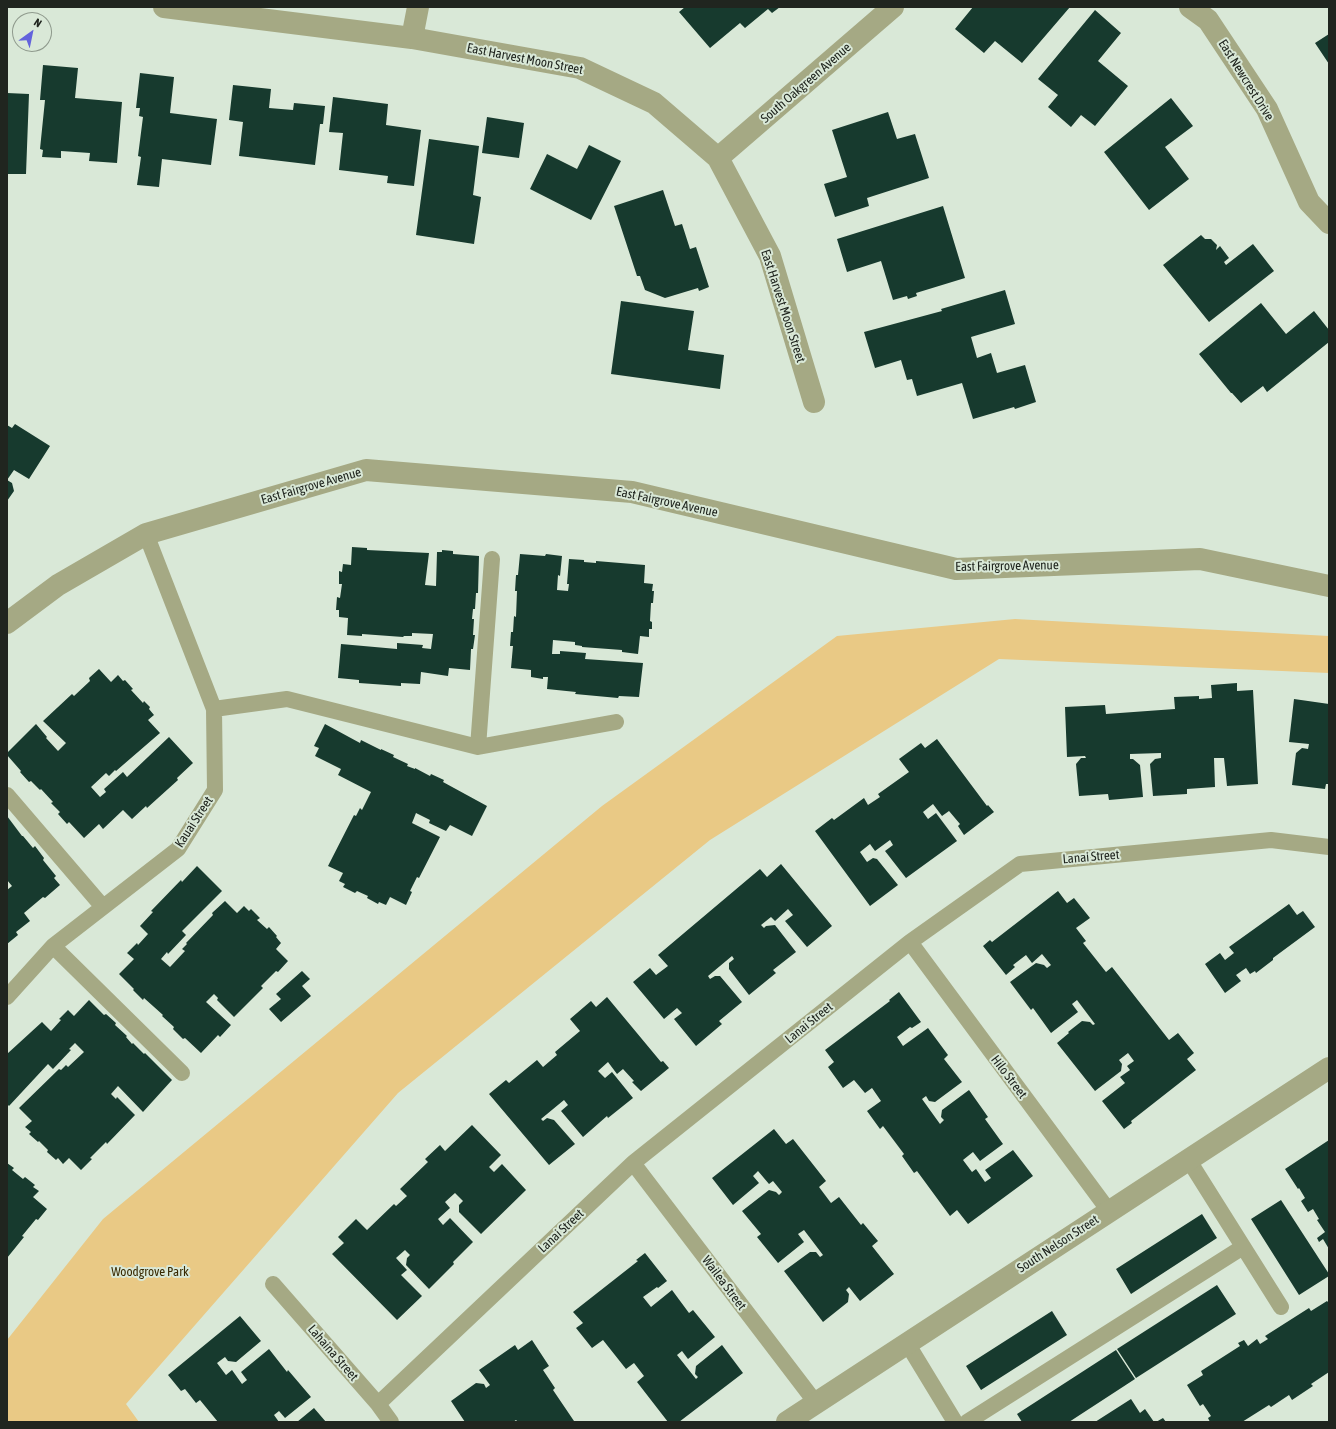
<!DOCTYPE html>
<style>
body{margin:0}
#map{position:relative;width:1336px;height:1429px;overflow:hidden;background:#d9e8d7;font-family:"Asap Condensed",sans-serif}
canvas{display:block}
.frame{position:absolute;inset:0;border:8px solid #20251f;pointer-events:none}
.north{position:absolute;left:12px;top:12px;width:40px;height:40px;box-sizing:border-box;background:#d9e8d7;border:1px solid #8f9a8d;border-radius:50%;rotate:33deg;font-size:11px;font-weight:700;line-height:16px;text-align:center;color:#20251f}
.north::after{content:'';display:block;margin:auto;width:14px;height:18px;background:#6363dc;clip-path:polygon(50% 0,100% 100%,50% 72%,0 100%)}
</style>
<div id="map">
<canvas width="1336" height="1429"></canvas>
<div class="frame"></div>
<div class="north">N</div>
</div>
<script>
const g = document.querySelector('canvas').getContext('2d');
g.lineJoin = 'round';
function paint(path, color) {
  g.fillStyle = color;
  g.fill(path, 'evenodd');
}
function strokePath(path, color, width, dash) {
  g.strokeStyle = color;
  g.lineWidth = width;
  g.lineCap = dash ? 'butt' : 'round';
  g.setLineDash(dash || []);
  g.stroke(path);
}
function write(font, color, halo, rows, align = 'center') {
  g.font = font + ' "Asap Condensed",sans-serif';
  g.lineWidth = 4;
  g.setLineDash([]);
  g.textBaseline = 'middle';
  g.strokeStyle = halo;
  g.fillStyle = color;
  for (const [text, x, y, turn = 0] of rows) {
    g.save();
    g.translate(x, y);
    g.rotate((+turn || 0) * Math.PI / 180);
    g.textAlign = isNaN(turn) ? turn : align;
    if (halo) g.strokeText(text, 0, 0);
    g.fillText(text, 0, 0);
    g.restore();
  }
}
paint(new Path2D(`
 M1015 619 1329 636V673L999 659 710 840 398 1093 126 1404 139 1422H7V1340L103 1219 602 806 837 636Z`), '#e9c985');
paint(new Path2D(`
 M685 7H780L772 13 768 9 745 28 740 23 710 48 679 12Z
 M973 7H1070L1022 63 995 41 984 53 955 29Z
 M1095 10 1121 33 1098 61 1128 86 1095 126 1081 115 1071 127 1048 107 1058 95 1038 79Z
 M1329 34V64L1315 43Z
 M43 65 78 68 75 98 122 102 117 163 89 161 90 153 61 151V158L42 157 43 150 40 149 45 100H40Z
 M140 73 174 77 170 113 217 119 211 165 162 159 159 187 137 185 141 157 138 156 143 117 139 116 140 108H136Z
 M233 85 271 89 269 108 293 110 294 103 325 106 323 124H320L315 165 239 156 243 122 229 120Z
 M7 93 29 94 26 174H7Z
 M333 97 388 104 386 125 421 130 414 186 387 183 388 176 339 170 343 133 329 132Z
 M1171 98 1193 126 1165 147 1189 179 1149 210 1104 152Z
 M888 112 897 139 915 134 929 178 867 198 869 206 835 217 824 184 847 177 832 130Z
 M487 117 524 123 519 158 482 153Z
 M429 139 479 146 473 195 481 197 474 244 416 235Z
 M589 145 621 161 591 220 530 189 547 154 577 169Z
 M663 190 675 226 682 224 690 249 696 247 709 287 699 291 698 288 665 298 645 290 640 276H637L614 206Z
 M943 206 965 278 916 293 917 296 908 299 907 296 893 300 881 261 847 272 837 239Z
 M1201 235 1205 239H1211L1217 245 1216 250 1220 246 1229 258 1224 262 1226 265 1253 244 1274 271 1209 322 1163 265Z
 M1005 290 1015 324 971 337 977 358 991 353 997 373 1025 365 1036 402 1015 409 1014 407 973 419 962 383 917 396 912 379 907 380 901 360 875 368 864 332 942 311 941 309Z
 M621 301 694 311 688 350 724 355 720 389 611 374Z
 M1261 303 1286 334 1314 311 1329 330V342L1267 392 1263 386 1241 403 1232 393H1231L1199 354Z
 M15 424 50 446 29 479 14 470 7 480 12 483 14 491 7 501V425L12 428Z
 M352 547 367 548V550L429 553 425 585 436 586 437 552H442V550L453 551V554L479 556 478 593H476L475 609H473L472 619H474L473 635H475L473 649H471L470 670 449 668 448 676 421 672 420 684 401 683V686L359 683V680L338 678 341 644 397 649V643L423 645 422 648 431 649 433 634 412 633V636H404L403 637 362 634V636L347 635 348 618 339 617V610H336L337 597 340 598 342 584H339V571L342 572 343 564 351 565Z
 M520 554 545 556 546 554 562 556 560 576 558 575 557 590 568 591 569 584H567L569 559 584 560V562L596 563V561L645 565 644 583 653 584 652 591H654L653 603H651L650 621 652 622V629H649V637L640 636 638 654 622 652V650L582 647V646L575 645V642L553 640 552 654H560V651L586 653 585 659 643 663 639 697 619 696 618 698 575 694 576 692 547 689 548 677H543V679L531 677V670L511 668 513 646H510L511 632H513L514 616 516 617 517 591H515L516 575H518Z
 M99 669 111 682 118 675 123 681 125 680 133 689 131 690 143 703 144 701 150 707 149 709 154 715 148 720 160 733 116 771 115 770 109 776 106 773 91 787 100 797 106 792 104 789 123 772 127 777 169 737 193 763 177 778 178 780 147 808 146 806 132 819 123 810 103 829 99 824 84 838 69 822 67 824 58 814 60 812 51 803 53 802 41 789 40 790 31 781 29 782 20 772 21 771 7 755V753L36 724 47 737 46 738 58 751 66 743 43 721 72 694 74 696 90 681 89 678Z
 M1237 683V691L1253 690 1258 784 1227 786 1224 758H1214L1215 787 1187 789V794L1153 796 1150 764 1155 759 1161 758V753L1130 754V759H1133L1140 765 1143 797 1109 800 1108 794 1079 796 1076 764 1081 758H1086L1085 756 1067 757 1065 707 1105 705 1106 714 1175 709 1174 697 1199 696V699L1212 698 1211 685Z
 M1294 699 1329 704V784H1326L1325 789 1292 785 1296 753 1302 748 1308 749 1309 744 1289 742Z
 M325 724 360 743 361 740 381 750V749L394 755 393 757 408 764 407 766 415 769V768L430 776 431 774 444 780 443 782 487 806 472 836 450 825 446 831 429 823 430 820 416 813 412 823 440 837 419 878 417 877 410 891 412 892 406 905 390 897 386 905 379 902 378 904 367 898 368 896 357 891 355 893 343 887 345 884 339 881 343 873 328 866 354 815 356 816 360 808 362 810 371 792 338 775 341 769 315 756 319 748 314 746Z
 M937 739 987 806 988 805 994 812 964 835 958 826 960 824 949 811 942 816 933 804 923 812 928 819 936 813 957 841 906 878 885 851 893 845 890 840 875 851 870 844 860 852 867 862 873 858 877 859 898 885 870 906 815 831 832 818 834 820 864 798 868 805 880 797 878 794 909 772 899 759 921 743 925 748Z
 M7 816 22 836H23L33 848 35 846 44 858 43 860 56 876 54 878 60 885 45 898 43 897 24 913 30 921 16 932 18 935 7 944V890L12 886 7 880Z
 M781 864 832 926 807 947 785 921 793 915 788 909 775 921 771 917 761 925 764 928 766 926 775 925 796 952 773 970 776 973 749 995 729 969V963L734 959 732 956 708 976 710 979 715 976H720L742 1002 719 1021 722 1024 696 1046 674 1019 682 1013 677 1008 664 1019 633 982 650 968 656 975 668 966 658 955 760 869 767 877Z
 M197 866 222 891 182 931 186 935 168 954 167 952 161 959 170 967 185 951 182 949 187 944 186 943 213 915 212 913 225 901 237 913 244 906 249 911 251 909 260 918 257 920 267 929 269 927 277 936 276 937 281 943 276 949 288 961 278 972 276 971 261 986 263 988 234 1017 217 1000 218 998 214 994 206 1002 231 1025 220 1037 218 1035 201 1053 185 1038 183 1039 173 1029 174 1027 162 1016 163 1015 144 998 143 1000 133 990 134 989 119 974 134 959 127 953 137 943 138 945 148 934 140 926 153 912 151 911 181 880 182 882Z
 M1058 891 1067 903 1074 898 1090 918 1076 928 1086 941 1083 943 1106 972 1112 967 1169 1040 1178 1033 1194 1053 1187 1059 1196 1070 1131 1121 1132 1123 1124 1129 1102 1101 1125 1083 1120 1077 1130 1070 1127 1066 1134 1061 1128 1053 1119 1060 1122 1064 1121 1071 1095 1091 1057 1043 1069 1033 1068 1032 1082 1021 1090 1022 1093 1025 1095 1024 1077 1000 1072 1004 1078 1012 1051 1033 1033 1008 1031 1010 1010 982 1036 963 1044 965 1047 968 1051 965 1042 954 1032 963 1026 955 1013 965 1015 967 1006 975 983 946 990 940 992 942Z
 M1289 904 1297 915 1303 911 1315 927 1273 958V960L1256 973 1255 971 1250 974 1246 968 1236 975 1241 981 1225 993 1205 964 1220 953 1225 960 1234 953 1229 947Z
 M302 971 310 979 302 986 311 996 281 1022 269 1009 281 999 276 994Z
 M899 992 921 1022 912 1028 910 1027 897 1037 903 1046 928 1028 948 1055 944 1059 962 1082 935 1102 929 1101 926 1096 922 1099 940 1124 944 1120 941 1117 942 1110 969 1090 988 1117 985 1119 1003 1144 980 1161 973 1152 963 1160 972 1172 976 1169 985 1182 991 1178 985 1170 1013 1150 1033 1176 968 1224 957 1210 950 1216 917 1171 914 1173 902 1156 904 1154 883 1126 880 1129 867 1111 881 1101 872 1088 865 1093 854 1080 843 1088 828 1067 834 1062 825 1050 890 1001 889 1000Z
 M607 997 661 1062 663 1061 669 1068 641 1091 632 1082 634 1081 623 1069 617 1074 608 1062 598 1071 605 1078 612 1072 633 1098 608 1118 607 1116 583 1137 561 1111 568 1105 564 1100 541 1119 543 1121 547 1118 554 1120 575 1144 549 1165 489 1094 506 1080 509 1083 537 1060 543 1067 557 1055 555 1052 580 1031 570 1019 591 1001 596 1007Z
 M89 1000 104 1015 106 1014 116 1023 115 1025 127 1036 126 1037 132 1044 133 1043 144 1054 145 1053 172 1080 143 1112 118 1086 111 1094 116 1099 117 1097 135 1115 107 1144 106 1142 90 1158 92 1159 81 1170 69 1158 63 1164 58 1158 56 1160 47 1152 48 1150 39 1141 38 1142 29 1134 31 1132 25 1127 32 1121 19 1108 59 1069 61 1070 66 1065 68 1067 84 1052 75 1043 69 1049 71 1050 53 1069 48 1064 9 1106 7 1104V1054L42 1022 51 1031 61 1020 59 1019 68 1010 74 1016Z
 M472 1125 501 1155 489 1167 494 1172 502 1164 526 1190 481 1234 459 1212V1205L463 1201 455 1193 445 1202 450 1208 438 1219 443 1225 450 1218 473 1242 453 1262 454 1264 429 1289 406 1265 407 1258 410 1255 405 1250 396 1258 407 1270 401 1275 422 1296 397 1320 332 1254 344 1243 338 1237 356 1219 367 1230 394 1204 396 1206 407 1196 400 1189 428 1162 425 1159 440 1145 445 1151Z
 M774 1129 786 1144 793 1139 826 1181 819 1187 831 1203 839 1197 861 1225 863 1223 878 1241 872 1246 894 1274 860 1301 849 1287 846 1290 849 1294 848 1302 823 1322 784 1271 810 1252H816L820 1257 823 1255 804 1230 798 1234 804 1242 778 1263 757 1237 761 1234 742 1211 769 1190 776 1192 779 1195 782 1192 773 1181 769 1184 758 1171 753 1176 759 1183 733 1205 712 1178Z
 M1329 1140V1249L1323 1239 1319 1242 1317 1238 1325 1232 1317 1220 1319 1219 1313 1209 1308 1212 1301 1201 1305 1198 1299 1188 1298 1189 1285 1169Z
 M7 1163 14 1168 12 1170 23 1179 25 1177 35 1185 33 1187 39 1191 33 1197 47 1209 38 1220 36 1219 22 1236 24 1237 7 1258Z
 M1281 1200 1329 1274V1276L1299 1295 1251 1219Z
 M1202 1214 1217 1238 1131 1294 1116 1269Z
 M645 1253 667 1281 658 1288 657 1287 643 1297 651 1307 672 1290 689 1313 693 1310 715 1337 688 1359 682 1351 677 1355 696 1379 698 1377 695 1374 696 1366 722 1345 743 1373 679 1422H668L637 1382 644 1376 634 1363 626 1369 603 1340 592 1348 576 1328 583 1323 573 1312 638 1261 636 1260Z
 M1217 1285 1236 1314 1136 1378 1117 1349Z
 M1327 1301 1329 1303V1372L1311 1384 1313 1386 1292 1400 1289 1395 1271 1407 1269 1405 1242 1422H1210L1208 1418 1211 1416 1203 1404 1200 1406 1187 1385 1203 1375 1201 1371 1240 1346 1238 1343 1244 1340 1248 1346 1257 1339 1260 1344 1268 1339 1265 1336 1309 1308 1311 1311Z
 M1052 1311 1067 1335 981 1390 966 1366Z
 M240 1316 261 1341 236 1362 228 1361 225 1357 217 1363 226 1375 232 1370 242 1384 247 1380 241 1372 269 1349 287 1372 288 1370 311 1397 285 1418 279 1411 274 1415 279 1422H218L200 1400 196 1403 185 1389 181 1391 168 1375Z
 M532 1340 549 1366 543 1370 555 1388 553 1390 574 1421 518 1422 516 1420 513 1422H465L451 1401 476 1383 484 1384 486 1388 490 1385 479 1370 515 1345 518 1350Z
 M1116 1350 1135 1379 1069 1422H1022L1017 1414Z
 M1131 1399 1140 1413 1145 1409 1154 1422H1095Z
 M314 1408 326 1422H297Z
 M1163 1418 1166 1422H1156Z`), '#173a2e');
strokePath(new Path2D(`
 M214 709 287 699 478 747 616 722
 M478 747 492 559
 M7 795 103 907
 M910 942 1109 1211
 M53 946 182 1073
 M7 997 53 946 178 849 215 790 214 709 146 534
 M1188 1159 1281 1307
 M633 1163 816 1403
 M273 1284 378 1404 391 1422
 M907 1343 955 1422
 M378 1404 633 1163 910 942 1020 864 1271 840 1329 847
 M967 1422 1243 1247`), '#a5a984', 16);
strokePath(new Path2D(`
 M164 7 412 38 580 68 654 103 718 158 770 256 814 402
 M1190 7 1208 20 1267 109 1309 202 1329 223
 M412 38 418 7
 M718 158 893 7
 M787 1422 1329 1068`), '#a5a984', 22);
strokePath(new Path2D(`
 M7 623 58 585 146 534 366 470 632 492 956 569 1200 559 1329 586`), '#a5a984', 22);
write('13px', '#20251f', '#d9e8d7', [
 ["East Harvest Moon Street",525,59,11],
 ["East Newcrest Drive",1246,80,58],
 ["South Oakgreen Avenue",806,83,-41],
 ["East Harvest Moon Street",783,306,72],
 ["East Fairgrove Avenue",311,486,-16],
 ["East Fairgrove Avenue",667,502,12],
 ["East Fairgrove Avenue",1007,566,-1],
 ["Kauai Street",194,822,-57],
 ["Lanai Street",1091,857,-5],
 ["Lanai Street",809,1023,-39],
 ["Hilo Street",1009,1077,53],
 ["Lanai Street",561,1231,-43],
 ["South Nelson Street",1058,1244,-33],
 ["Wailea Street",724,1283,53],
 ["Lahaina Street",333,1353,49]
]);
write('13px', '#392901', '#d9e8d7', [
 ["Woodgrove Park",150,1272]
]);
</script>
